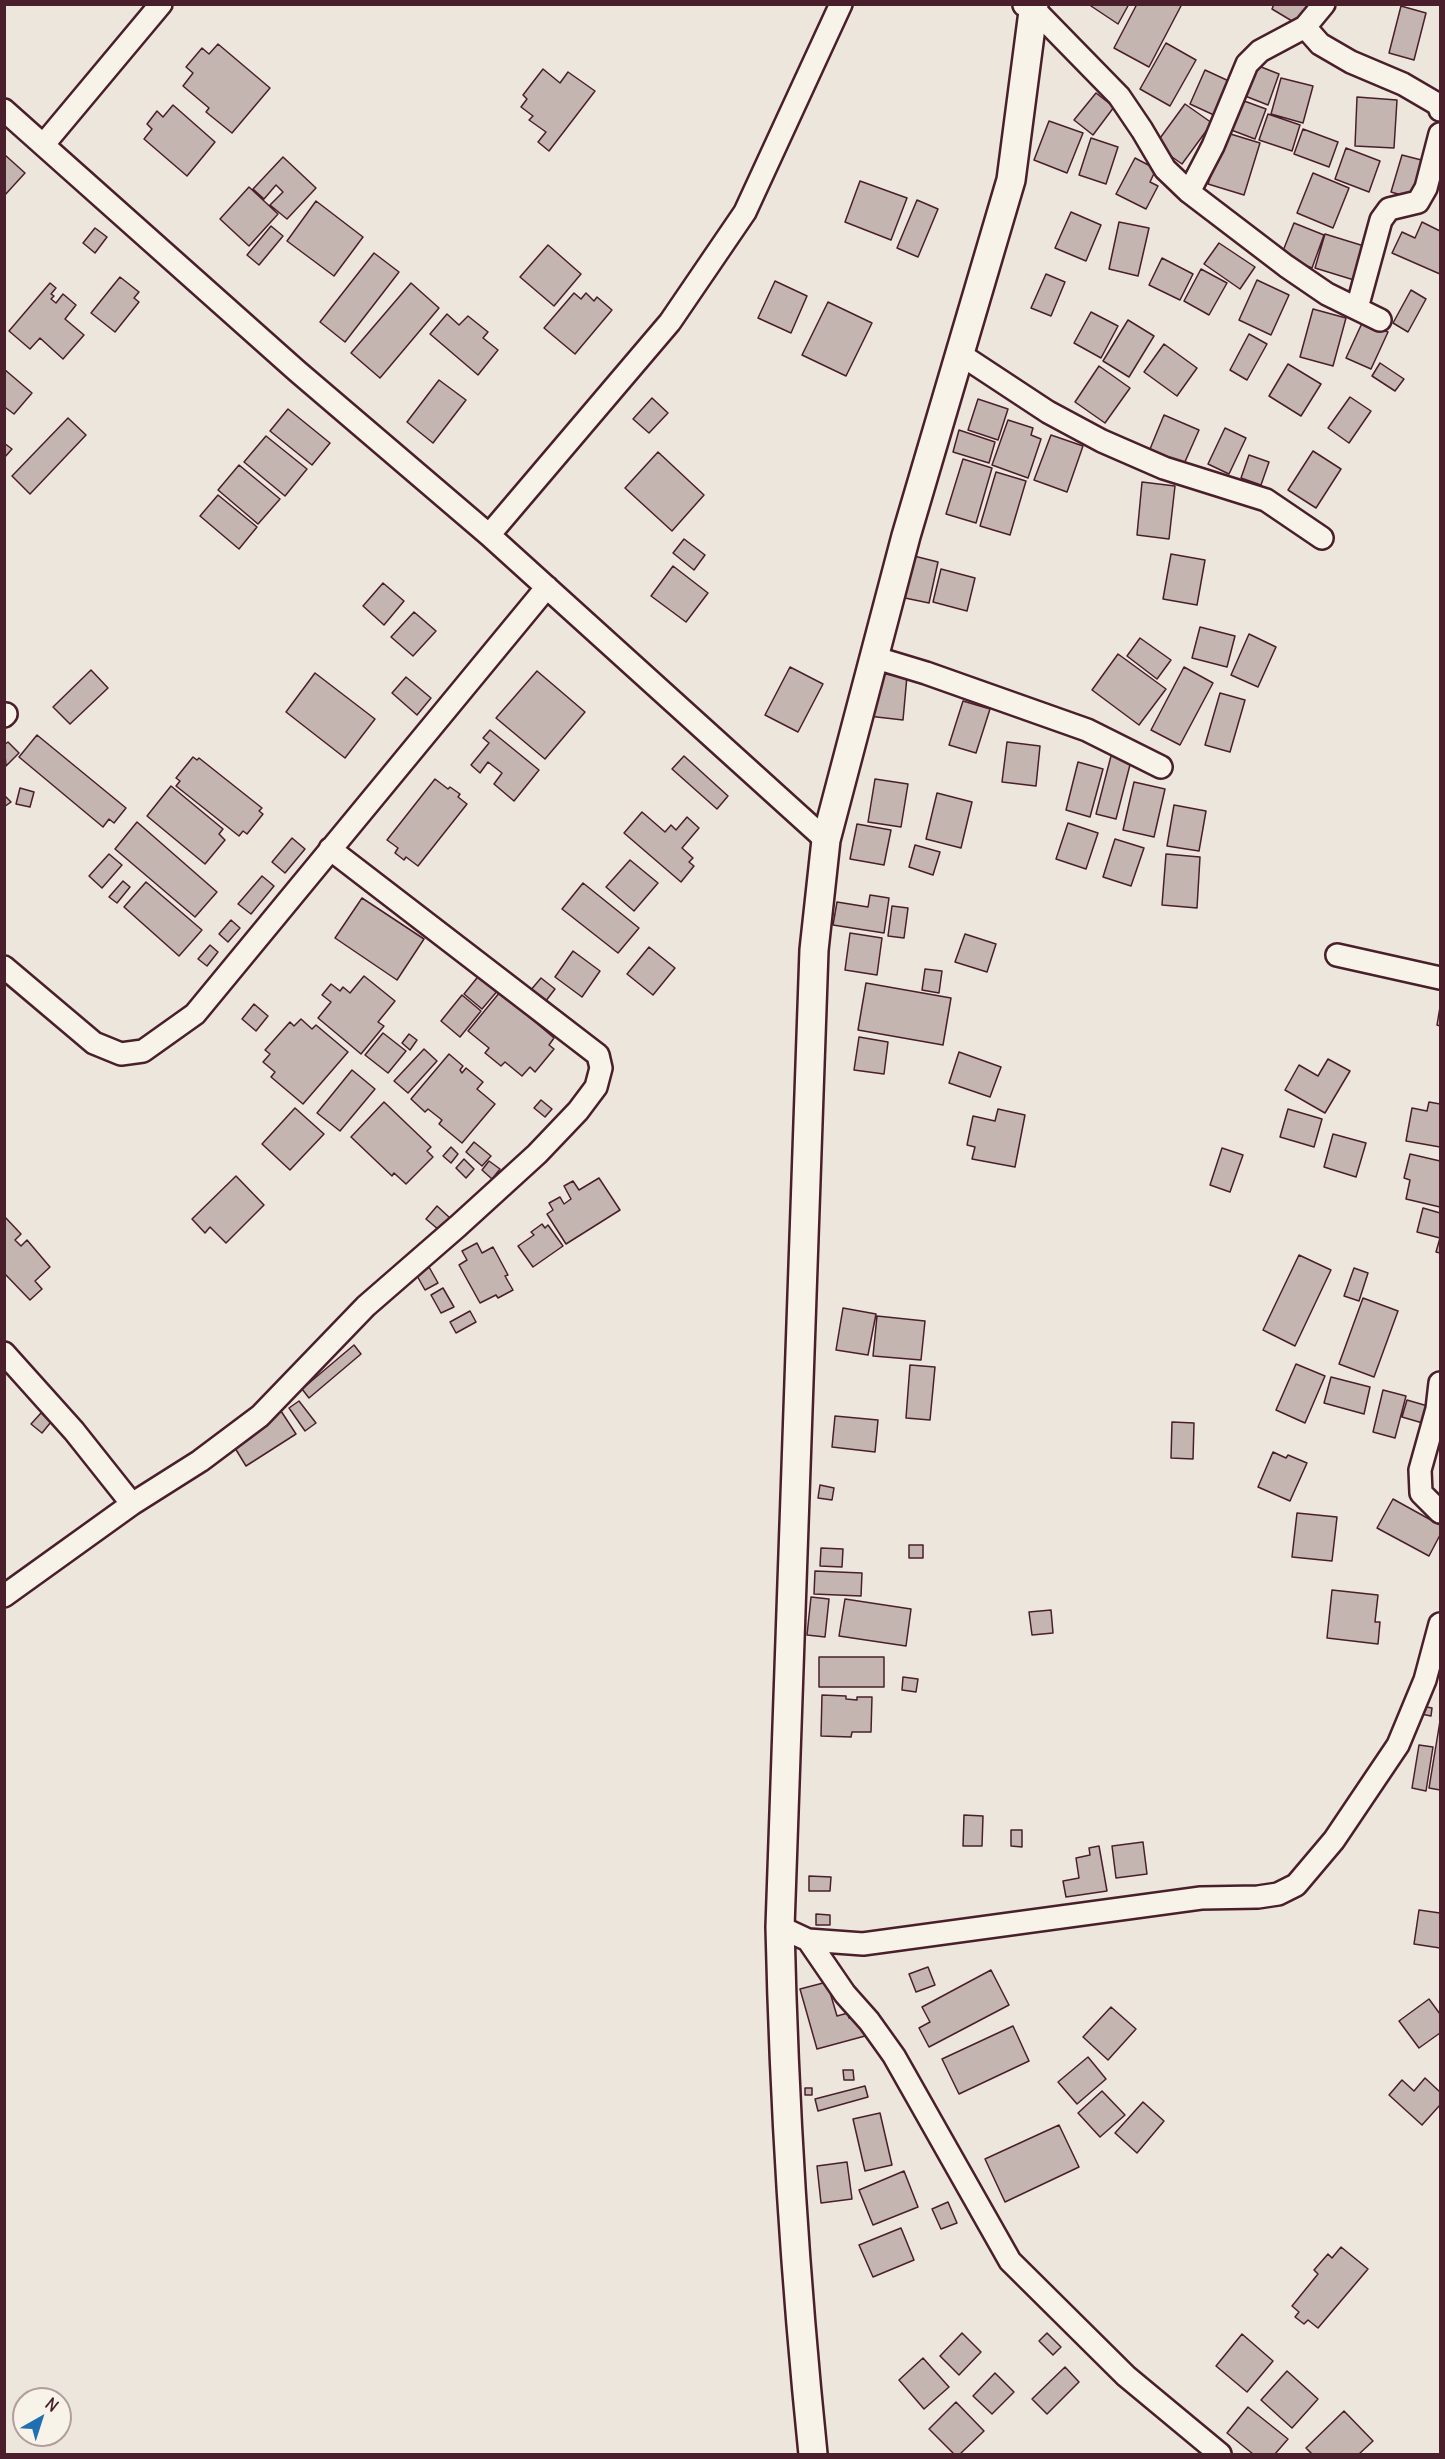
<!DOCTYPE html>
<style>
body{margin:0}
#map{position:relative;width:1445px;height:2459px;overflow:hidden;background:#ece6dd;font-family:Delius,sans-serif}
canvas{display:block}
.frame{position:absolute;inset:0;border:6px solid #4a1f2b;pointer-events:none}
.north{position:absolute;left:12px;top:2387px;width:60px;height:60px;box-sizing:border-box;background:#f7f3e8;border:2px solid #b29e9c;border-radius:50%;rotate:39deg;font-size:16px;font-weight:700;line-height:24px;text-align:center;color:#4a1f2b}
.north::after{content:'';display:block;margin:auto;width:21px;height:27px;background:#1f6fb2;clip-path:polygon(50% 0,100% 100%,50% 72%,0 100%)}
</style>
<div id="map">
<canvas width="1445" height="2459"></canvas>
<div class="frame"></div>
<div class="north">N</div>
</div>
<script>
const g = document.querySelector('canvas').getContext('2d');
g.lineJoin = 'round';
function paint(path, color) {
  g.fillStyle = color;
  g.fill(path, 'evenodd');
}
function strokePath(path, color, width, dash) {
  g.strokeStyle = color;
  g.lineWidth = width;
  g.lineCap = dash ? 'butt' : 'round';
  g.setLineDash(dash || []);
  g.stroke(path);
}
const building = new Path2D(`
 M1088 4H1129L1118 24Z
 M1137 4H1182L1149 67 1114 48Z
 M1274 4H1316L1302 27 1272 9Z
 M1401 6 1426 13 1414 60 1389 53Z
 M1166 43 1196 60 1170 106 1140 89Z
 M218 44 270 88 232 133 206 112 209 108 183 86 193 73 186 67 202 48 209 54Z
 M1251 63 1279 74 1268 105 1240 94Z
 M543 69 560 83 568 72 595 91 549 151 538 142 546 132 529 120 533 116 521 107 527 99 523 95Z
 M1205 70 1231 82 1216 116 1190 104Z
 M1281 78 1313 86 1303 123 1271 114Z
 M1096 93 1114 107 1093 135 1074 120Z
 M1357 97 1397 100 1394 148 1355 146Z
 M1236 98 1266 109 1255 139 1226 128Z
 M1185 104 1212 123 1182 164 1155 145Z
 M173 105 215 142 187 176 144 139 152 129 147 124 157 111 163 117Z
 M1268 114 1300 125 1292 151 1259 140Z
 M1049 121 1083 133 1067 173 1034 160Z
 M1303 129 1338 142 1329 167 1294 154Z
 M1224 132 1260 143 1244 195 1208 184Z
 M1091 138 1118 147 1106 184 1079 175Z
 M1346 148 1380 161 1369 192 1335 179Z
 M5 155 25 173 4 196V156Z
 M1402 155 1429 162 1418 200 1391 192Z
 M283 157 316 188 287 219 270 205 283 192 276 185 264 199 253 189Z
 M1135 158 1156 169 1150 182 1158 186 1146 209 1116 194Z
 M1313 173 1349 188 1333 228 1297 213Z
 M860 181 907 198 891 240 845 222Z
 M249 187 278 214 249 246 220 219Z
 M917 200 938 209 918 257 897 248Z
 M316 201 363 237 334 276 287 241Z
 M1071 212 1101 225 1086 261 1055 248Z
 M1119 222 1149 228 1138 276 1109 269Z
 M1422 222 1440 231V274L1392 253 1402 232 1415 238Z
 M1294 223 1324 235 1312 268 1281 256Z
 M271 226 283 236 259 265 247 255Z
 M95 228 107 237 95 253 83 243Z
 M1325 234 1364 246 1354 280 1315 268Z
 M1219 243 1255 267 1240 289 1204 264Z
 M548 245 581 274 554 306 520 277Z
 M374 253 399 272 345 342 320 322Z
 M1162 258 1193 274 1180 300 1149 285Z
 M1201 269 1227 283 1209 315 1184 301Z
 M1046 274 1065 282 1051 316 1031 308Z
 M120 277 139 292 134 298 139 302 115 332 91 313Z
 M1257 280 1289 295 1271 335 1239 320Z
 M775 281 807 296 791 333 758 318Z
 M50 283 56 288 51 294 54 296 51 299 56 303 63 294 76 305 65 319 84 335 63 359 40 338 30 349 9 331Z
 M411 283 439 308 380 378 351 353Z
 M1411 290 1426 299 1408 332 1393 323Z
 M574 293 581 299 586 293 594 301 597 297 612 310 575 354 544 328Z
 M828 302 872 323 846 376 802 355Z
 M1313 309 1346 318 1333 366 1300 357Z
 M1091 312 1118 326 1101 358 1074 343Z
 M447 314 459 325 468 316 488 332 483 338 498 350 478 375 430 334Z
 M1128 320 1154 336 1129 377 1103 361Z
 M1363 321 1388 332 1371 369 1346 358Z
 M1249 334 1267 344 1247 380 1230 370Z
 M1164 344 1197 368 1177 396 1144 372Z
 M1380 363 1404 379 1395 391 1372 376Z
 M1288 364 1321 384 1301 416 1269 396Z
 M1099 366 1130 388 1105 423 1075 402Z
 M4 369 32 393 14 414 6 408 4 410Z
 M439 380 466 400 433 443 407 422Z
 M1350 397 1371 411 1349 443 1328 428Z
 M652 398 668 413 649 433 633 419Z
 M978 399 1008 409 998 440 968 430Z
 M288 409 330 443 312 465 270 431Z
 M1164 415 1199 430 1184 464 1150 449Z
 M68 418 86 435 30 494 12 476Z
 M1008 420 1033 428 1031 435 1041 439 1028 478 992 465Z
 M1225 428 1246 438 1229 474 1208 464Z
 M959 430 995 442 989 463 953 452Z
 M1051 435 1083 446 1067 492 1034 480Z
 M266 436 307 469 285 496 244 462Z
 M4 443 12 449 4 458Z
 M1313 451 1341 469 1316 508 1288 490Z
 M658 452 704 495 672 531 625 488Z
 M1249 455 1269 462 1261 485 1241 478Z
 M963 459 992 468 976 523 946 514Z
 M239 465 280 499 258 524 218 490Z
 M996 472 1026 481 1010 535 980 526Z
 M1142 482 1175 486 1169 539 1137 535Z
 M218 495 257 527 239 549 200 516Z
 M684 539 705 555 694 570 673 553Z
 M1171 554 1205 560 1197 605 1163 599Z
 M914 556 938 562 929 603 905 598Z
 M673 566 708 593 686 622 651 596Z
 M941 569 975 578 967 611 933 602Z
 M383 583 404 601 384 625 363 606Z
 M414 612 436 631 413 656 391 637Z
 M1200 627 1235 636 1227 667 1192 658Z
 M1249 634 1276 647 1258 687 1231 675Z
 M1140 638 1171 660 1157 679 1127 656Z
 M1118 654 1166 689 1139 725 1092 690Z
 M790 667 823 684 798 732 765 715Z
 M1184 667 1213 683 1180 745 1151 730Z
 M91 670 108 688 70 724 53 707Z
 M537 671 585 712 545 759 496 718Z
 M315 673 375 719 345 758 286 712Z
 M872 673 907 676 903 720 868 716Z
 M406 677 431 698 417 715 392 693Z
 M1220 693 1245 700 1230 752 1205 745Z
 M963 701 990 709 976 753 949 745Z
 M490 730 539 770 514 801 494 784 502 773 488 762 480 773 471 765 489 743 483 738Z
 M37 735 126 808 114 823 109 819 103 827 19 757Z
 M8 742 19 753 6 766 4 745Z
 M1007 742 1040 746 1036 786 1002 782Z
 M684 756 728 796 717 809 672 769Z
 M1111 756 1131 761 1116 819 1096 814Z
 M193 757 197 760 199 758 262 808 259 811 263 814 247 834 243 831 239 836 176 786 180 781 176 778Z
 M1078 762 1103 769 1090 817 1066 810Z
 M435 779 448 789 450 787 460 794 458 797 467 804 418 866 406 857 404 860 395 853 398 848 387 840Z
 M875 779 908 784 901 827 868 822Z
 M1134 782 1165 789 1154 837 1123 830Z
 M171 786 223 829 219 834 225 840 205 864 147 816Z
 M20 788 34 792 30 807 16 804Z
 M937 793 972 802 961 848 926 839Z
 M4 795 11 802 4 807Z
 M1174 805 1206 811 1199 851 1167 846Z
 M642 812 665 832 671 825 676 830 687 817 699 828 682 848 693 858 689 862 694 866 681 882 624 833Z
 M137 822 217 892 195 917 115 849Z
 M1068 823 1098 833 1086 869 1056 859Z
 M857 824 891 830 884 865 850 859Z
 M292 838 305 849 285 873 272 862Z
 M1115 839 1144 848 1131 886 1103 877Z
 M915 845 940 852 933 875 909 867Z
 M109 854 122 865 102 888 89 876Z
 M1166 854 1200 857 1197 908 1162 905Z
 M630 860 658 883 634 911 606 887Z
 M262 876 274 886 251 914 238 904Z
 M123 881 130 887 117 903 109 897Z
 M146 882 202 930 179 956 124 907Z
 M583 883 639 928 618 953 562 909Z
 M870 895 889 898 884 933 833 925 837 902 868 907Z
 M362 898 424 939 397 980 335 938Z
 M892 906 908 908 904 938 888 936Z
 M231 920 240 928 228 942 219 934Z
 M850 933 882 938 877 975 845 970Z
 M965 934 996 944 987 972 955 962Z
 M210 945 218 952 207 966 198 959Z
 M649 947 675 968 653 995 627 974Z
 M573 951 600 971 582 997 555 977Z
 M925 969 942 971 939 993 922 990Z
 M481 973 499 989 482 1009 464 994Z
 M364 976 395 1001 378 1022 384 1026 361 1054 318 1018 331 1002 322 995 331 984 340 991 343 987 350 993Z
 M541 978 555 989 545 1002 530 991Z
 M866 983 951 998 943 1045 858 1030Z
 M500 992 554 1038 549 1045 554 1049 535 1072 530 1067 522 1076 505 1062 501 1066 485 1053 489 1048 468 1031Z
 M462 995 481 1011 460 1037 441 1021Z
 M254 1004 268 1016 256 1031 242 1019Z
 M1440 1007V1026L1437 1025Z
 M301 1019 312 1029 316 1025 348 1052 303 1104 271 1077 275 1072 263 1062 270 1054 265 1050 290 1022 294 1026Z
 M383 1033 406 1051 388 1073 365 1055Z
 M409 1034 417 1040 410 1050 402 1043Z
 M859 1037 888 1042 884 1074 854 1070Z
 M424 1049 437 1061 408 1093 394 1081Z
 M959 1052 1001 1067 990 1097 949 1083Z
 M449 1054 463 1066 460 1070 462 1073 466 1068 483 1082 477 1089 495 1104 462 1143 439 1124 442 1120 428 1109 425 1112 411 1099Z
 M1328 1059 1350 1071 1325 1113 1285 1090 1299 1065 1318 1076Z
 M352 1070 375 1089 340 1131 317 1113Z
 M541 1100 552 1109 545 1117 534 1108Z
 M384 1102 431 1147 427 1151 433 1157 406 1184 394 1173 392 1176 351 1137Z
 M1429 1102 1440 1104V1147L1406 1141 1412 1108 1427 1111Z
 M295 1108 324 1134 290 1170 262 1144Z
 M998 1109 1025 1115 1015 1167 972 1159 975 1147 967 1145 973 1116 995 1121Z
 M1288 1109 1322 1119 1314 1147 1280 1137Z
 M1333 1134 1366 1143 1356 1177 1324 1167Z
 M474 1142 491 1156 482 1166 466 1152Z
 M451 1147 458 1154 451 1163 443 1156Z
 M1222 1148 1243 1155 1230 1192 1210 1185Z
 M1410 1154 1440 1161V1207L1406 1199 1410 1180 1404 1178Z
 M464 1159 474 1169 466 1178 456 1168Z
 M489 1161 500 1169 492 1179 482 1170Z
 M236 1176 264 1205 226 1243 210 1227 205 1233 192 1219Z
 M599 1178 620 1210 566 1244 547 1214 553 1210 549 1203 560 1197 564 1204 571 1199 564 1186 573 1181 579 1190Z
 M437 1206 450 1218 439 1230 426 1219Z
 M1423 1208 1440 1213V1253L1436 1252 1440 1238 1417 1232Z
 M4 1216 21 1234 15 1240 21 1246 27 1240 50 1267 35 1281 42 1289 30 1300 4 1273Z
 M542 1224 545 1228 548 1225 563 1246 533 1267 518 1246 534 1235 531 1232Z
 M477 1243 482 1253 493 1247 508 1275 505 1276 513 1290 498 1298 496 1295 480 1303 459 1265 467 1260 462 1251Z
 M1299 1255 1331 1270 1295 1346 1263 1330Z
 M429 1267 438 1283 425 1290 416 1274Z
 M1354 1268 1368 1273 1359 1301 1344 1296Z
 M443 1288 454 1307 441 1313 431 1295Z
 M1363 1298 1398 1311 1374 1377 1339 1364Z
 M843 1308 876 1314 868 1355 836 1350Z
 M470 1311 476 1322 456 1333 450 1322Z
 M877 1316 925 1321 921 1360 873 1356Z
 M354 1345 361 1354 309 1398 302 1389Z
 M1296 1364 1325 1376 1305 1423 1276 1410Z
 M910 1365 935 1367 930 1420 906 1418Z
 M1331 1377 1370 1387 1364 1414 1324 1403Z
 M1383 1390 1406 1396 1395 1438 1373 1432Z
 M1407 1400 1431 1407 1426 1424 1402 1417Z
 M299 1401 316 1423 305 1431 289 1408Z
 M281 1411 296 1434 246 1466 235 1448 252 1437 248 1432Z
 M41 1413 51 1422 42 1433 31 1424Z
 M835 1416 878 1420 875 1452 832 1447Z
 M1172 1422 1194 1423 1193 1459 1171 1458Z
 M1273 1452 1286 1458 1288 1455 1307 1463 1290 1501 1258 1487Z
 M820 1485 834 1488 832 1500 818 1498Z
 M1393 1499 1440 1525V1535L1429 1556 1377 1528Z
 M1297 1513 1337 1517 1332 1561 1292 1557Z
 M909 1545H923V1558H909Z
 M821 1548 843 1549 842 1567 820 1566Z
 M815 1571 862 1573 861 1596 814 1594Z
 M1332 1590 1378 1595 1375 1622H1380L1378 1644 1327 1638Z
 M811 1597 829 1599 825 1637 807 1635Z
 M845 1599 911 1609 906 1646 839 1636Z
 M1051 1610 1053 1633 1032 1635 1029 1612Z
 M819 1657H884V1687H819Z
 M903 1677 918 1679 916 1692 902 1690Z
 M822 1695 846 1696V1699L857 1700V1697H872L871 1732H852L851 1737 821 1736Z
 M1422 1706 1432 1708 1431 1716 1421 1714Z
 M1440 1721V1790L1429 1788Z
 M1419 1745 1433 1747 1426 1791 1412 1788Z
 M964 1815 983 1816 982 1846H963Z
 M1011 1830H1022V1847L1011 1846Z
 M1143 1842 1147 1874 1116 1878 1112 1846Z
 M1099 1846 1107 1891 1066 1897 1063 1881 1079 1878 1076 1858 1090 1855 1089 1848Z
 M809 1876 831 1877 830 1891H809Z
 M1419 1910 1440 1913V1948L1414 1944Z
 M816 1914 830 1915V1925H816Z
 M928 1967 935 1985 916 1992 909 1974Z
 M991 1970 1009 2005 929 2047 919 2028 930 2022 922 2007Z
 M827 1982 837 2016 848 2013 849 2018 859 2015 865 2036 817 2049 800 1989Z
 M1429 1999 1440 2014V2033L1419 2048 1399 2021Z
 M1111 2007 1136 2029 1108 2060 1083 2037Z
 M1013 2026 1029 2061 959 2094 942 2059Z
 M1088 2057 1106 2079 1077 2104 1058 2082Z
 M843 2070H853L854 2080H844Z
 M1425 2078 1440 2092V2105L1422 2125 1389 2095 1402 2080 1414 2091Z
 M865 2086 868 2097 818 2111 815 2099Z
 M805 2088H812V2095H805Z
 M1102 2091 1125 2115 1100 2137 1078 2113Z
 M1143 2102 1164 2121 1137 2153 1115 2133Z
 M880 2113 892 2165 865 2171 853 2119Z
 M1059 2125 1079 2167 1005 2202 985 2159Z
 M847 2162 852 2199 821 2203 817 2166Z
 M904 2171 918 2207 873 2225 859 2190Z
 M948 2202 957 2223 941 2229 932 2209Z
 M901 2228 914 2260 873 2277 859 2245Z
 M1341 2247 1368 2269 1318 2328 1308 2320 1304 2324 1295 2317 1299 2312 1292 2306 1318 2274 1314 2270 1328 2254 1332 2258Z
 M962 2333 981 2352 959 2375 940 2356Z
 M1047 2333 1061 2347 1053 2355 1039 2341Z
 M1242 2334 1273 2361 1247 2392 1216 2366Z
 M923 2358 949 2387 924 2409 899 2380Z
 M1065 2367 1079 2382 1047 2414 1032 2399Z
 M1287 2371 1318 2399 1292 2428 1261 2400Z
 M995 2373 1014 2392 992 2414 973 2396Z
 M956 2402 984 2431 960 2454H954L929 2429Z
 M1248 2407 1288 2439 1275 2454H1253L1227 2433Z
 M1344 2411 1373 2441 1359 2454H1312L1306 2448Z`);
paint(building, '#c4b5b0');
strokePath(building, '#4a1f2b', 1.5);
const minor = new Path2D(`
 M1024 5 1033 8 1119 96 1142 130 1165 169 1189 192 1286 266 1327 294 1380 320
 M1305 27 1320 44 1351 62 1403 84 1439 105 1440 110
 M4 110 297 371 489 535 826 840
 M44 144 161 4
 M1189 192 1213 146 1247 64 1260 51 1305 27 1324 4
 M1357 308 1381 220 1389 209 1418 202 1426 188 1440 134
 M960 354 1048 412 1102 441 1164 468 1266 500 1322 538
 M489 535 670 322 745 212 841 4
 M873 657 926 673 1087 730 1161 767
 M4 716 6 714
 M1337 955 1440 978
 M4 967 94 1043 121 1054 143 1051 195 1014 547 587
 M4 1353 74 1431 132 1504
 M1440 1383 1437 1409 1420 1470 1421 1493 1440 1512
 M4 1596 132 1504 200 1461 260 1416 366 1306 458 1226 537 1154 578 1111 596 1087 601 1068 598 1055 330 849
 M780 1927 808 1940 845 1994 869 2021 894 2056 1010 2261 1126 2376 1220 2454
 M808 1940 863 1944 1201 1898 1258 1897 1278 1894 1296 1885 1334 1840 1398 1745 1425 1680 1440 1624`);
const tertiary = new Path2D(`
 M813 2454C795 2279 784 2103 780 1927L814 950 826 840 906 536 1011 180 1034 4`);
strokePath(minor, '#4a1f2b', 26);
strokePath(tertiary, '#4a1f2b', 32);
strokePath(minor, '#f7f3e8', 21);
strokePath(tertiary, '#f7f3e8', 27);
</script>
